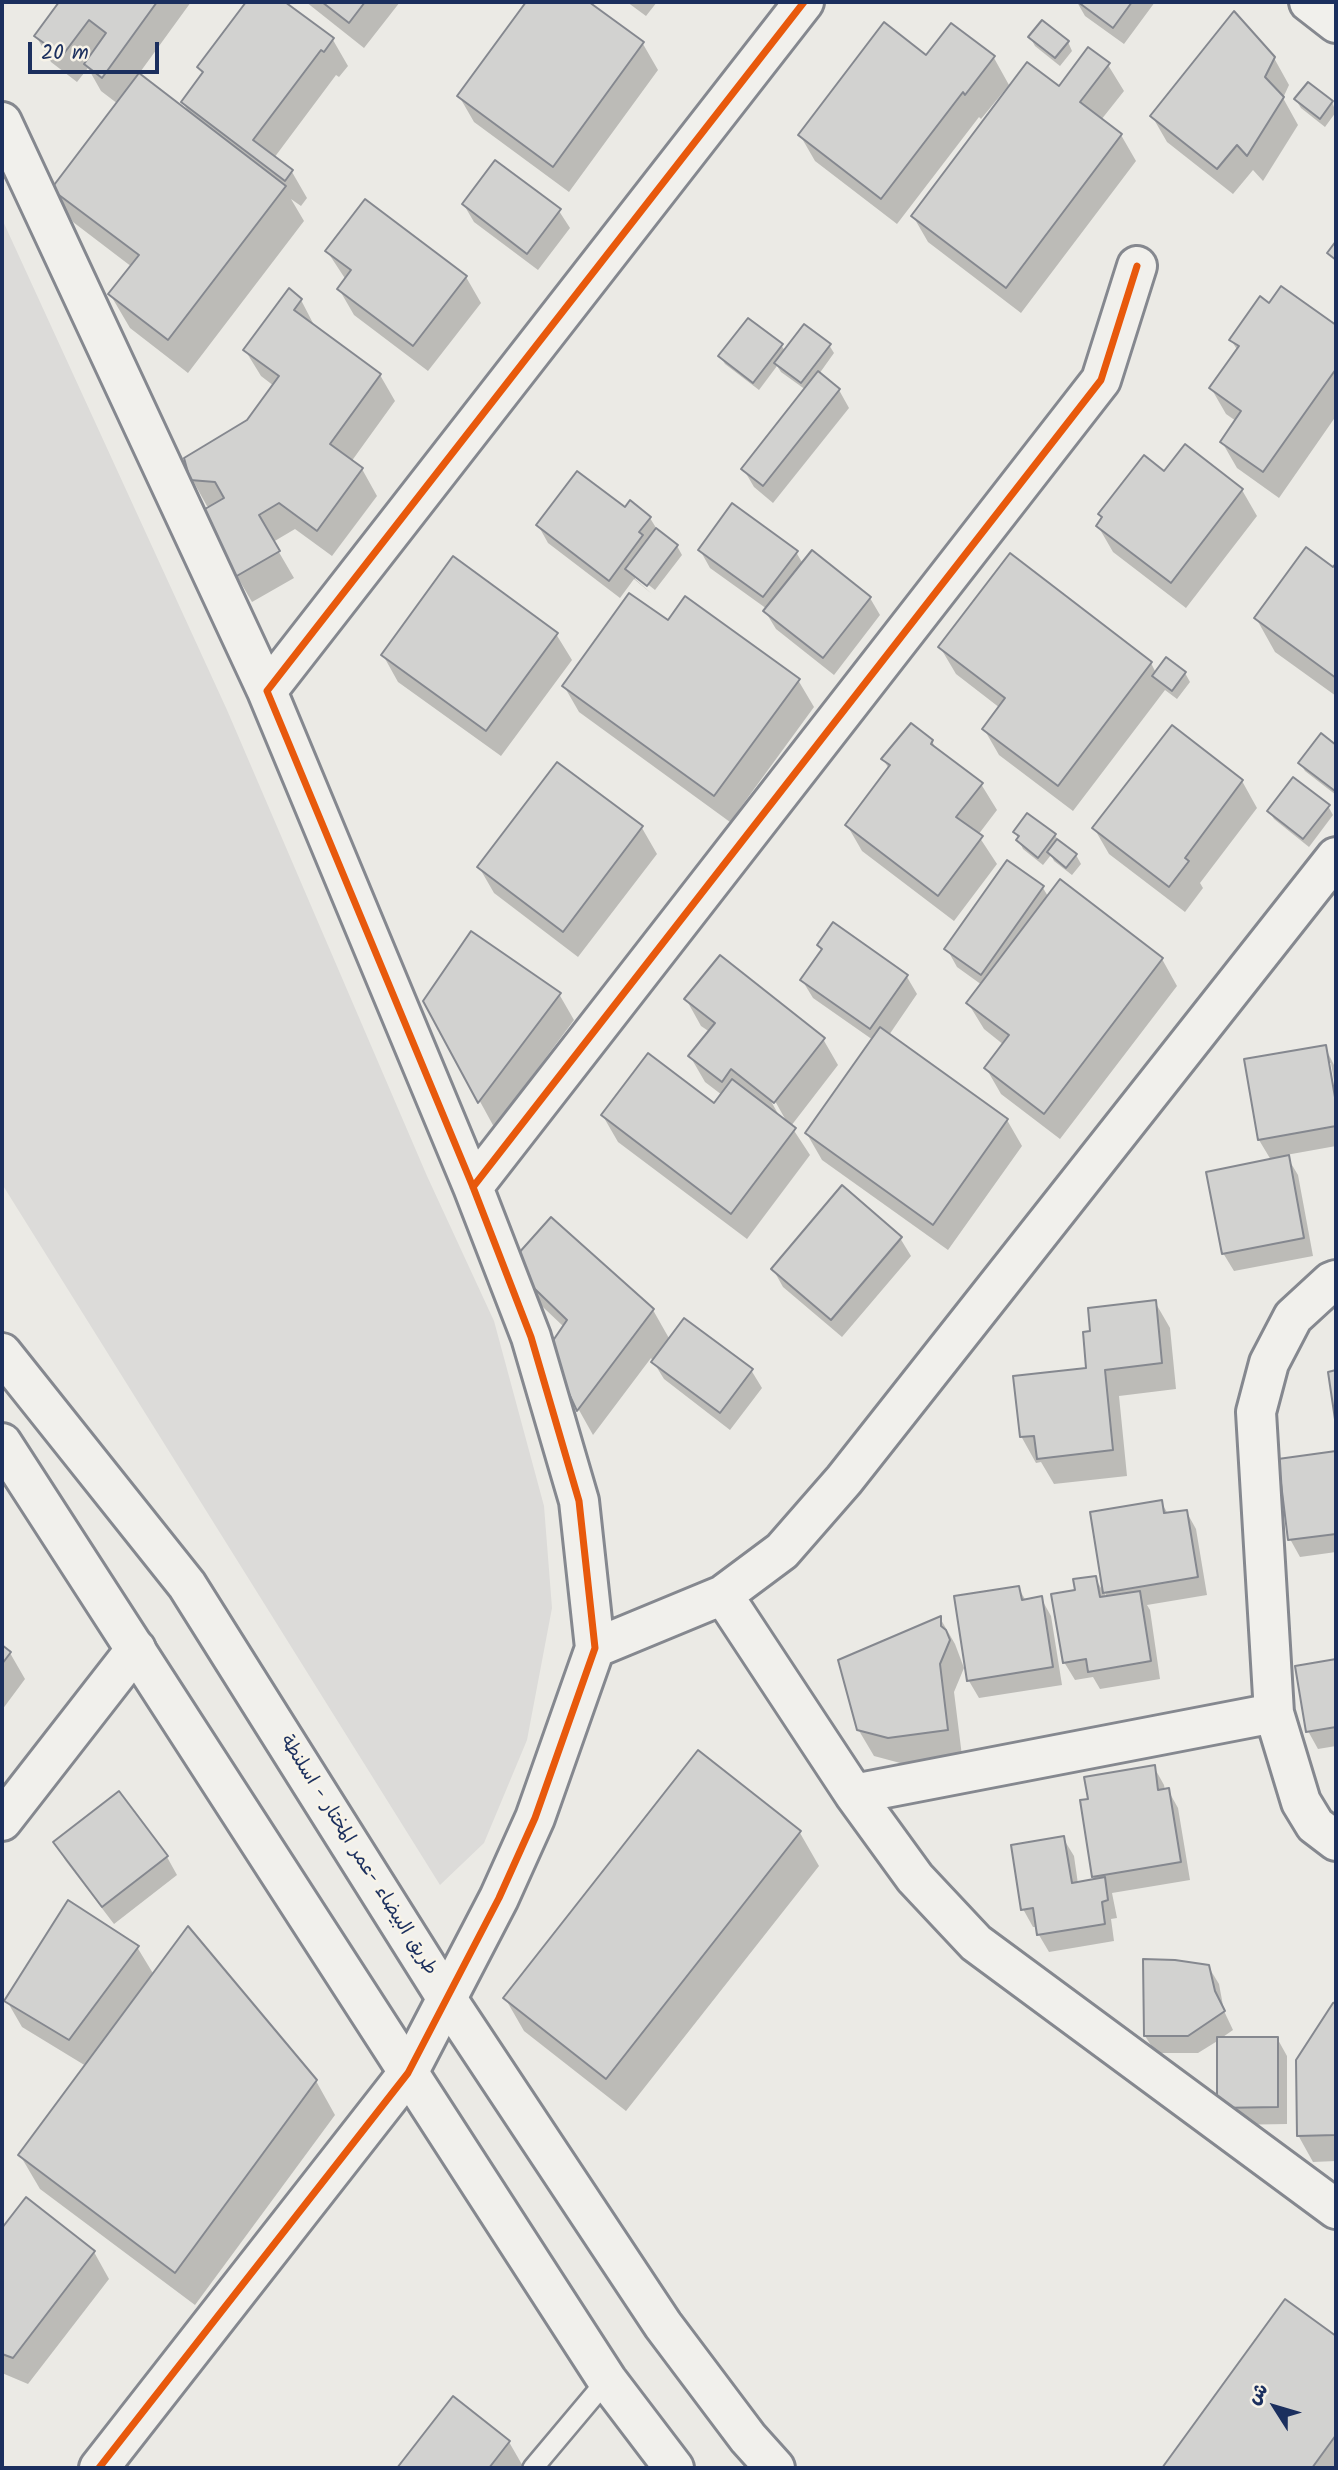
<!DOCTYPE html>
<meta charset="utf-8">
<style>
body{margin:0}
#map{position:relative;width:1338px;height:2470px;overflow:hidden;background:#ebeae5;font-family:Kalam,"Playpen Sans Arabic",sans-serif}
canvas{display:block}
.frame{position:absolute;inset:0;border:4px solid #1b2f5e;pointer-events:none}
.north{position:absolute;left:1240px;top:2372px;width:70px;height:70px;-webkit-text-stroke:5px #f7f3e8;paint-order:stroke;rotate:307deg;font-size:19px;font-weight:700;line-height:28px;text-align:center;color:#1b2f5e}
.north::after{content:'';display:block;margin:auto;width:24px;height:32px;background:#1b2f5e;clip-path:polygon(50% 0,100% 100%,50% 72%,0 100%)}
.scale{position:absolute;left:28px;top:42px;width:131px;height:32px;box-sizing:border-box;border:4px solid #1b2f5e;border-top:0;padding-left:9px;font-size:21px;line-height:24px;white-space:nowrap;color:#1b2f5e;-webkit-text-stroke:5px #f7f3e8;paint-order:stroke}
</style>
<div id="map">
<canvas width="1338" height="2470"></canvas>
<div class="frame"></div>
<div class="north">ش</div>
<div class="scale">20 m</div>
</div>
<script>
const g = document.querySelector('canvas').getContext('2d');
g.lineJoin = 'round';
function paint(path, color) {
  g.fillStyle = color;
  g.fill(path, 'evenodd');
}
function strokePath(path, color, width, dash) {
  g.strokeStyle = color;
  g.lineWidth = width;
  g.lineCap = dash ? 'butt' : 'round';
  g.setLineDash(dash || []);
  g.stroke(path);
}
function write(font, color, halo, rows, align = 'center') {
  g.font = font + ' Kalam,"Playpen Sans Arabic",sans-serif';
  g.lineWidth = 5;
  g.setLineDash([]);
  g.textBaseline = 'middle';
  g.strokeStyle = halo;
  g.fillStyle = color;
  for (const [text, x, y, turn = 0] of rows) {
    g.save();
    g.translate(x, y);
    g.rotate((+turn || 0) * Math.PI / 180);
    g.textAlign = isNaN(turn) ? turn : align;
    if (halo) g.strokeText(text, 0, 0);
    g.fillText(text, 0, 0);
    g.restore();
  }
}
paint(new Path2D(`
 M2 219 227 710 427 1176 494 1321 544 1506 552 1608 527 1740 484 1843 440 1885 2 1184Z`), '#dcdbd9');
paint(new Path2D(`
 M61 2H191L138 75 190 115 183 102 204 75 199 67 248 2H282L333 40 348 66 339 77 336 75 274 158 292 172 307 198 301 206 291 199 304 221 188 373 130 328 110 294 132 267 73 222 53 189 118 104 101 91 88 68 77 82 51 62 36 36Z
 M306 2H400L364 48Z
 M528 2H586L643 44 658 70 569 192 474 122 459 96Z
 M627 2H657L646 16Z
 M1077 2H1155L1124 44 1085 16Z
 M1030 37 1068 42 1072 51 1060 66 1035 46Z
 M994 58 1009 85 981 119 979 117 897 224 815 161 800 135Z
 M1274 58 1289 85 1283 98 1298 125 1263 181 1253 170 1233 194 1167 142 1152 116Z
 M1108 65 1124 91 1101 120 1121 135 1136 161 1021 313 928 242 913 216 1059 88Z
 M1296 100 1332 102 1336 112 1325 127 1301 108Z
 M464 205 559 211 570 228 538 270 474 222Z
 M327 251 466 277 481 303 428 371 354 315 339 289 346 280Z
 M1281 288 1336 327V416L1279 498 1237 468 1222 442 1236 421 1226 414 1211 388 1238 351 1231 340 1270 305Z
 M301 300 315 327 380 375 395 401 351 462 362 469 377 496 332 556 295 529 273 542 294 578 252 602 201 514 213 506H207L192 479 248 421 274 386 261 376 245 350Z
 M781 345 785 351 829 345 834 353 819 374 839 390 849 408 773 503 754 487 744 470 806 390 781 372 777 366 759 390 725 364 720 356Z
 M1164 473 1242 490 1257 516 1186 608 1113 552 1098 526Z
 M625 510 650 518 658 531 677 546 682 555 655 590 635 574V579L652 594 634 579 620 598 548 543 538 525Z
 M700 550 796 552 803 564 870 598 880 615 834 675 776 629 765 611 767 609 710 568Z
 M1336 566V696L1275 652 1256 618Z
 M669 623 798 680 814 707 730 822 579 712 564 686Z
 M556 634 572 660 501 756 398 682 383 655Z
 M940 647 1151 663 1156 673H1185L1190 682 1177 699 1165 690 1073 811 999 755 984 729 1000 708 956 674Z
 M1321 736 1336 747V795L1305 771 1300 763Z
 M932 741 937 751 981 784 997 810 978 835 997 864 954 921 862 851 847 825 889 769 883 759Z
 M1242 781 1257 808 1200 883 1203 888 1185 912 1109 854 1094 828Z
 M1328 806 1333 815 1309 847 1274 819 1269 811Z
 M642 828 657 854 578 957 494 893 479 867Z
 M1015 832 1055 835 1059 842 1076 855 1081 864 1072 875 1054 861 1051 855 1043 865 1023 849Z
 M1043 888 1049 898 1162 959 1177 986 1060 1139 1001 1094 986 1068 1004 1045 984 1029 968 1003 982 985 957 967 947 949Z
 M834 924 907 977 917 994 889 1035 1007 1120 1022 1146 948 1250 822 1160 807 1134 873 1040 813 998 802 980 823 952 819 945Z
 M559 994 574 1020 494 1127 425 1001Z
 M686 999 823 1039 838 1065 791 1126 810 1155 747 1239 618 1142 603 1116 715 1105 722 1095 705 1082 690 1056 710 1032 701 1026ZM771 1094 788 1124 781 1119 768 1096Z
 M1325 1047 1336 1069V1093L1331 1063H1328L1336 1113V1146L1286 1155 1298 1175 1313 1256 1234 1271 1223 1253 1271 1160 1259 1140Z
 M900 1238 911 1256 842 1337 783 1287 773 1269Z
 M511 1265 653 1310 670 1340 751 1370 762 1388 730 1430 664 1379 651 1358 593 1435 579 1410 550 1348 564 1327 526 1291Z
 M1155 1302 1170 1328 1176 1389 1119 1396 1127 1476 1054 1484 1041 1462 1036 1463 1021 1436Z
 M1336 1453V1552L1300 1557 1290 1539 1280 1460Z
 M1161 1502 1168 1514 1186 1511 1196 1529 1207 1595 1147 1605 1150 1610 1160 1679 1100 1689 1093 1677 1075 1680 1064 1662 1077 1591 1095 1578 1106 1596 1092 1513Z
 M1018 1587 1026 1601 1041 1598 1051 1616 1062 1685 979 1698 969 1681Z
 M940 1618 955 1644 964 1668 954 1692 962 1756 904 1764 874 1756 858 1729Z
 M2 1647 10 1653 25 1679 2 1710Z
 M1336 1661V1746L1318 1749 1308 1731 1297 1668Z
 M698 1752 800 1833 819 1866 626 2111 524 2031 505 1998Z
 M1154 1767 1164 1785 1165 1791 1168 1790 1178 1808 1190 1880 1112 1893 1117 1918 1111 1919 1114 1941 1049 1952 1039 1935 1038 1927H1033L1023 1909 1063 1838 1074 1856 1078 1884 1096 1881 1094 1877 1090 1800Z
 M118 1793 167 1857 177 1875 114 1924 65 1860 55 1842Z
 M137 1947 154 1975 316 2081 335 2115 195 2305 40 2189 20 2155 86 2066 22 2027 7 2001Z
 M1208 1966 1219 1984 1224 2011 1233 2030 1220 2039 1277 2038 1287 2056V2124L1229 2125 1219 2040 1198 2053H1156L1145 2036Z
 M1336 2004V2161L1313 2162 1298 2135 1334 2005Z
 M27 2199 94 2252 109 2279 28 2384 2 2373V2231Z
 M1286 2302 1336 2339V2468H1164Z
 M454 2399 509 2442 524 2468H399Z`), '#0003');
const building = new Path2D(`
 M59 2H157L102 78 84 64 106 33 89 20 62 56 34 36Z
 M246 2H285L334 38 324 52 321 50 253 140 293 170 285 181 181 102 203 72 197 67Z
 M322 2H365L349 23Z
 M526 2H589L644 42 553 167 457 96Z
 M1078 2H1132L1113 28Z
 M1234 11 1275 57 1265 77 1284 97 1247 156 1237 145 1217 169 1150 116Z
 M1042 20 1069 41 1055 58 1028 37Z
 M884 22 926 55 951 23 995 56 965 95 963 92 881 199 798 135Z
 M1088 47 1110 63 1080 102 1122 134 1006 288 911 216 1027 62 1059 86Z
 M139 73 286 186 168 340 108 294 139 255 51 189Z
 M1308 82 1333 101 1320 119 1294 99Z
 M495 160 561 209 527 254 462 204Z
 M365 199 467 276 413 346 337 289 351 270 325 251Z
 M1336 241V260L1327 253Z
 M1281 286 1336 325V369L1263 472 1220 442 1241 411 1209 388 1239 346 1229 340 1260 296 1269 303Z
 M289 288 302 299 294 310 381 374 330 444 363 468 317 531 279 503 259 515 280 551 235 577 198 513 224 498 215 482 190 480 184 458 247 420 279 376 243 350Z
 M748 318 783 344 753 383 718 356Z
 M804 324 831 344 801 383 774 363Z
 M818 371 840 389 763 486 741 469Z
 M1185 444 1243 489 1171 583 1096 526 1102 517 1098 514 1144 455 1164 471Z
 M577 471 625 507 630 500 651 517 639 532 643 535 609 581 536 525Z
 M732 503 798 551 763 597 698 550Z
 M656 528 678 545 647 586 625 569Z
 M1306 547 1333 567 1336 563V678L1254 618Z
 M812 550 871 597 823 658 763 611Z
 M1010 553 1152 662 1058 786 982 729 1005 698 938 647Z
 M453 556 558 633 486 731 381 655Z
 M629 593 668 620 685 596 800 679 714 796 562 686Z
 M1166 657 1186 672 1172 691 1152 676Z
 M911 723 933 740 931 744 983 783 956 817 983 836 938 896 845 825 890 765 881 759Z
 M1172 725 1243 780 1185 858 1189 861 1169 887 1092 828Z
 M1321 733 1336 745 1335 791 1298 763Z
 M557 762 643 826 563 932 477 867Z
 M1293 777 1330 805 1303 839 1267 811Z
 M1027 813 1056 834 1038 858 1016 840 1019 836 1013 832Z
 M1057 839 1077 854 1066 868 1047 852Z
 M1007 860 1044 886 981 975 944 949Z
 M1060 879 1163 958 1044 1114 984 1068 1009 1035 966 1003Z
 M833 922 908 975 870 1029 800 980 822 949 817 945Z
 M471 931 561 993 478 1103 423 1001Z
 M720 955 825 1038 774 1103 731 1069 722 1082 688 1056 715 1023 684 999Z
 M880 1027 1008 1119 933 1225 805 1133Z
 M1326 1045 1336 1103V1126L1258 1140 1244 1059Z
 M648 1053 714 1103 732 1079 796 1128 731 1214 601 1115Z
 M1289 1155 1304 1238 1222 1254 1206 1172Z
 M842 1185 902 1237 831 1320 771 1269Z
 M551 1217 654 1309 577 1411 548 1348 567 1320 509 1264Z
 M1156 1300 1162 1363 1105 1370 1113 1450 1037 1459 1034 1436 1020 1437 1013 1376 1086 1368 1083 1332 1090 1331 1088 1308Z
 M684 1318 753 1369 720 1413 651 1362Z
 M1336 1370V1426L1328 1372Z
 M1336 1451V1534L1288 1540 1278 1459Z
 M1162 1500 1164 1513 1187 1510 1198 1577 1103 1593 1090 1512Z
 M1096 1576 1100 1597 1140 1591 1151 1661 1088 1672 1086 1659 1063 1663 1051 1594 1075 1590 1073 1579Z
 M1019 1586 1022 1600 1042 1596 1053 1667 967 1681 954 1596Z
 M941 1616V1626L946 1630 950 1640 940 1664 948 1730 888 1738 857 1730 838 1660Z
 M2 1645 11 1652 2 1664Z
 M1336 1659V1727L1306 1732 1295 1666Z
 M698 1750 801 1831 606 2079 503 1998Z
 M1155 1765 1158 1790 1169 1788 1181 1862 1092 1877 1080 1800 1088 1799 1084 1777Z
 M119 1791 168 1856 102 1907 53 1842Z
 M1064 1836 1072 1883 1105 1877 1108 1900 1102 1902 1105 1924 1037 1935 1033 1908 1021 1910 1011 1845Z
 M68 1900 139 1946 69 2040 4 2001Z
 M188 1926 317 2080 175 2273 18 2155Z
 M1143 1959 1175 1960 1209 1965 1215 1991 1225 2011 1188 2036H1144Z
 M1336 2002V2135L1297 2136 1296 2060 1333 2003Z
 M1217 2037H1278V2107L1217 2108Z
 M26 2197 95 2251 13 2358 2 2354V2228Z
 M1285 2299 1336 2336V2435L1312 2468H1162Z
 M453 2396 510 2441 489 2468H397Z`);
paint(building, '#d2d2d0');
strokePath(building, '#85888f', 2);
const lane = new Path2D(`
 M533 2468 607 2380`);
const street = new Path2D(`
 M1309 2 1336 23
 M2 122 267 691
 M473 1187 1101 380 1137 266
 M1336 1280 1331 1282 1293 1317 1269 1363 1256 1412 1274 1713 1301 1802 1315 1825 1336 1841
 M723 1595 854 1794 915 1878 976 1943 1336 2209
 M595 1648 723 1595 782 1551 844 1480 1336 857
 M854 1794 1274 1713
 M2 1821 136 1649
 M99 2468 408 2073 499 1898 535 1818 595 1648 579 1501 531 1337 473 1187 267 691 804 2`);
const secondary = new Path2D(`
 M2 1353 187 1585 447 1999 663 2325 748 2438 775 2468
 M2 1443 607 2380 674 2468`);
strokePath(lane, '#85888f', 24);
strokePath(street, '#85888f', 44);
strokePath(secondary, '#85888f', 44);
strokePath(lane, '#f1f0ec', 19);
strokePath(street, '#f1f0ec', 38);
strokePath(secondary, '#f1f0ec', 38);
strokePath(new Path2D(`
 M473 1187 1101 380 1137 266
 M99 2468 408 2073 499 1898 535 1818 595 1648 579 1501 531 1337 473 1187 267 691 804 2`), '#e8590c', 7);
write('19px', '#1b2f5e', '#f7f3e8', [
 ["طريق البيضاء -عمر المختار - اسلنطة",357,1856,58]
]);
</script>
